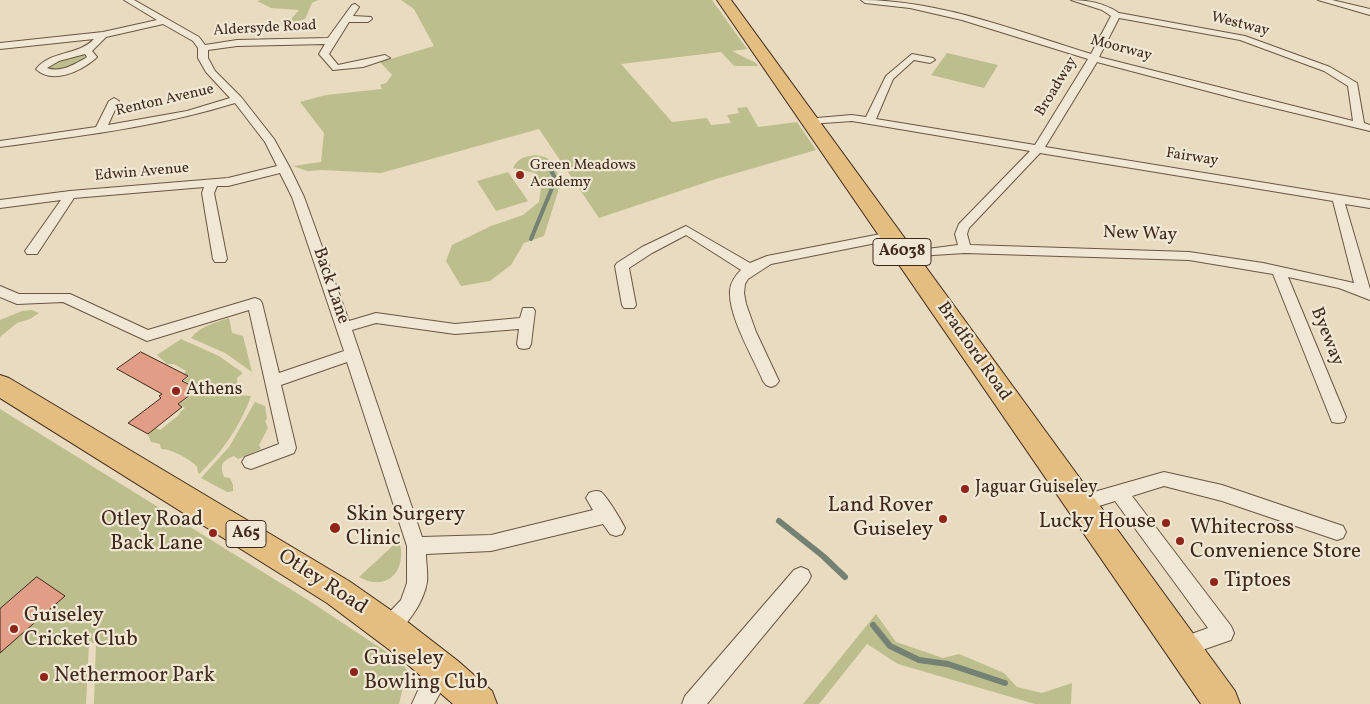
<!DOCTYPE html>
<style>
body{margin:0}
canvas{display:block;background:#e8dbbf}
</style>
<canvas width="1370" height="704"></canvas>
<script>
const g = document.querySelector('canvas').getContext('2d');
g.lineJoin = 'round';
function paint(path, color) {
  g.fillStyle = color;
  g.fill(path, 'evenodd');
}
function strokePath(path, color, width, dash) {
  g.strokeStyle = color;
  g.lineWidth = width;
  g.lineCap = dash ? 'butt' : 'round';
  g.setLineDash(dash || []);
  g.stroke(path);
}
function write(font, color, halo, rows, align = 'center') {
  g.font = font + ' Vollkorn,serif';
  g.lineWidth = 4.5;
  g.setLineDash([]);
  g.textBaseline = 'middle';
  g.strokeStyle = halo;
  g.fillStyle = color;
  for (const [text, x, y, turn = 0] of rows) {
    g.save();
    g.translate(x, y);
    g.rotate((+turn || 0) * Math.PI / 180);
    g.textAlign = isNaN(turn) ? turn : align;
    if (halo) g.strokeText(text, 0, 0);
    g.fillText(text, 0, 0);
    g.restore();
  }
}
paint(new Path2D(`
 M261 0H318L312 3 305 19 287 24 299 10 271 8 257 1Z
 M401 0H712L747 49 732 51 756 63 758 66H734L721 52 621 64 672 122 707 118 711 125 731 123 727 115 739 113 737 108 747 107 758 127 797 122 816 150 716 179 599 218 539 129 381 173 322 170 307 171 293 166 321 162 324 133 300 102 326 95 382 89 380 85 386 83 392 75 380 62 434 46 414 9Z
 M84 53 87 56C78 65 60 72 48 69L56 61Z
 M947 53 998 65 984 88 931 75Z
 M535 155C554 157 554 166 561 182L544 236 524 243 511 265 490 281 461 286 446 261 452 245 491 226 523 215 539 202 541 188 535 173 513 168C518 158 524 157 535 155Z
 M508 172 528 201 496 211 477 181Z
 M32 310 39 313 30 319 17 323 0 337V320L22 311Z
 M229 318 232 333 243 336 252 372 225 353 191 338C200 326 215 323 229 318Z
 M181 339 219 356 243 373 237 378 239 395 251 396C241 425 221 454 199 474 197 472 198 469 197 467 193 460 169 448 161 449L160 444 151 442 148 435 156 428 160 430 180 414 179 413 185 408 179 404 202 388 184 381 189 377 184 374 186 371 174 364H167L157 355Z
 M255 402 265 406 267 419 265 421 268 428 259 445 261 449 238 459 234 456C221 461 220 465 224 477L230 478 233 485V491L227 492 201 478 229 447Z
 M0 409 308 600 400 661 407 670 399 704H94L96 643H89L86 704H0Z
 M399 540C408 570 388 593 359 577Z
 M876 614 896 642 943 658 959 654 1004 673 1017 687 1042 693 1072 683 1071 704H1035L898 664 867 644 819 704H803Z`), '#bdbe8d');
strokePath(new Path2D(`
 M531 239 552 188 554 176 548 165`), '#748173', 4);
strokePath(new Path2D(`
 M779 521 823 556 845 577
 M873 625 890 646 919 660 948 664 1005 683`), '#748173', 6);
const building = new Path2D(`
 M141 352 188 376 182 381 198 389 178 404 182 407 148 434 128 423 161 398 159 396 162 394 117 369Z
 M37 577 65 596 0 653V609Z`);
paint(building, '#e19d86');
strokePath(building, '#3f291a', 1);
const street = new Path2D(`
 M124 0H134L199 37 205 45 237 40 328 38 352 5 355 4 359 7 353 16 371 17 372 19 368 22H349L329 54 338 65 385 55 390 58 363 67 333 70 319 54 325 44 237 46 208 50V58L215 71 241 97 274 139 290 168 304 197 349 321 376 313 455 324 520 318 523 308H533L535 311 531 344 529 348 524 349 519 348 517 344 519 329 455 334 376 323 352 330 422 537 491 535 593 510 586 498 589 493C593 491 597 490 601 492 608 498 621 520 625 528L622 534 616 536 610 534 603 524 491 551 426 554C426 563 428 573 427 582 424 601 406 630 389 637L382 634 379 627 382 620 401 600 407 583V546L347 362 281 385 296 448 294 453 251 469 245 467 242 462 245 457 279 444 249 310 147 341 63 302 17 304 0 297V286L19 294H70L148 330 255 298 260 300 262 303 279 373 344 351 292 197 280 173 228 186H217L214 193 227 259 225 262H215L213 259 202 193 204 187 74 198 37 254H27L25 251 61 200 0 208V200L70 191 228 178 277 166 265 142 235 103C158 127 79 136 0 147V141L96 127 109 101 114 98 119 101 108 125 187 111 230 98 206 72 198 58V48L193 41 163 24 106 37 92 51 97 57 95 59C81 71 52 85 36 69 51 50 78 56 94 39L0 49V43L103 32 157 20ZM85 54 87 57 84 59C73 65 60 73 47 68L59 61Z
 M861 0C940 0 1016 31 1091 54L1111 16 1102 10 1071 0C1088 0 1104 3 1119 13L1245 36 1330 67 1357 83 1364 123 1370 125V131L1245 101 1097 62 1045 147 1370 200V208L1345 204 1370 289V300L1339 288 1288 277 1346 417 1344 422 1338 423 1332 422 1330 417 1273 274 1189 260 965 253 933 255 904 260 899 259 897 256 904 252 958 245 955 234 959 224 1030 151 852 121 809 124 804 121 805 119 852 115 866 117 886 76 912 54 933 58 935 60 930 63 914 60 893 79 876 119 1035 145 1088 59 962 20 910 8 865 3ZM1119 18 1240 40 1324 71 1348 86 1353 121 1099 57ZM1040 153 1333 201 1354 283 1263 263 1189 252 970 245 967 234 969 228Z
 M1318 0H1332L1370 9V15Z
 M686 226 750 263 767 256 891 232 897 236 891 240 771 264 748 279 745 284 744 293 746 304 756 332 779 381 776 385 771 387 766 385 763 381C753 357 728 316 730 290 731 282 735 276 741 270L686 235 652 253 629 268 636 305 634 308H624L622 305 615 266 617 263 642 247Z
 M1164 472 1222 485 1343 526 1346 532 1343 538 1337 540 1222 501 1164 486 1132 496 1231 626 1234 633 1231 640 1182 657 1175 654 1172 647 1175 640 1208 628 1115 501 1080 512 1074 509 1071 504 1074 499 1080 496Z
 M801 567 808 570 811 576 808 582 707 704H682L685 696 794 570Z
 M443 660 450 663 453 670 434 704H412C419 689 427 666 443 660Z`);
const primary = new Path2D(`
 M717 0H731L1235 691 1240 704H1201Z
 M0 375 9 378 349 581 405 620 458 661 492 691 497 704H453L399 657 327 603 0 398Z`);
strokePath(street, '#695643', 2);
strokePath(primary, '#3f291a', 2);
paint(street, '#f0e8d5');
paint(primary, '#e4be80');
for (const [x, y, r, color] of [
 [520,175,5,"#8f2418"],
 [176,391,5,"#8f2418"],
 [965,489,5,"#8f2418"],
 [943,519,5,"#8f2418"],
 [1166,523,5,"#8f2418"],
 [335,528,6,"#8f2418"],
 [213,533,5,"#8f2418"],
 [1180,541,5,"#8f2418"],
 [1214,582,5,"#8f2418"],
 [14,629,5,"#8f2418"],
 [354,672,5,"#8f2418"],
 [44,677,5,"#8f2418"]
]) {
  const dot = new Path2D();
  dot.arc(x, y, r, 0, 2 * Math.PI);
  g.fillStyle = color;
  g.fill(dot);
  strokePath(dot, '#f0e8d5', 2);
}
write('15px', '#3f291a', '#f0e8d5', [
 ["Westway",1240,25,14],
 ["Aldersyde Road",265,29,-3],
 ["Moorway",1121,49,15],
 ["Broadway",1057,87,-59],
 ["Renton Avenue",165,101,-13],
 ["Fairway",1192,158,9],
 ["Edwin Avenue",142,173,-5]
]);
write('15px', '#3f291a', '#f0e8d5', [
 ["Green Meadows",530,166],
 ["Academy",530,183]
], 'left');
for (const [x, y, w] of [
 [902,252,58],
 [246,534,40]
]) {
  const box = new Path2D();
  box.roundRect(x - w / 2, y - 13.5, w, 27, 4);
  g.fillStyle = '#f0e8d5';
  g.fill(box);
  strokePath(box, '#3f291a', 1);
}
write('bold 16px', '#3f291a', null, [
 ["A6038",902,252],
 ["A65",246,534]
]);
write('18px', '#3f291a', '#f0e8d5', [
 ["New Way",1140,235,2],
 ["Back Lane",330,286,71],
 ["Byeway",1326,337,68],
 ["Bradford Road",973,352,55]
]);
write('18px', '#3f291a', '#f0e8d5', [
 ["Athens",186,391],
 ["Jaguar Guiseley",975,489]
], 'left');
write('21px', '#3f291a', '#f0e8d5', [
 ["Land Rover",933,507,"right"],
 ["Guiseley",933,531,"right"],
 ["Skin Surgery",346,516],
 ["Clinic",346,540],
 ["Otley Road",203,521,"right"],
 ["Back Lane",203,545,"right"],
 ["Lucky House",1156,523,"right"],
 ["Whitecross",1190,529],
 ["Convenience Store",1190,553],
 ["Tiptoes",1224,582],
 ["Guiseley",24,617],
 ["Cricket Club",24,641],
 ["Guiseley",364,660],
 ["Bowling Club",364,684],
 ["Nethermoor Park",54,677]
], 'left');
write('21px', '#3f291a', '#f0e8d5', [
 ["Otley Road",322,583,33]
]);
</script>
